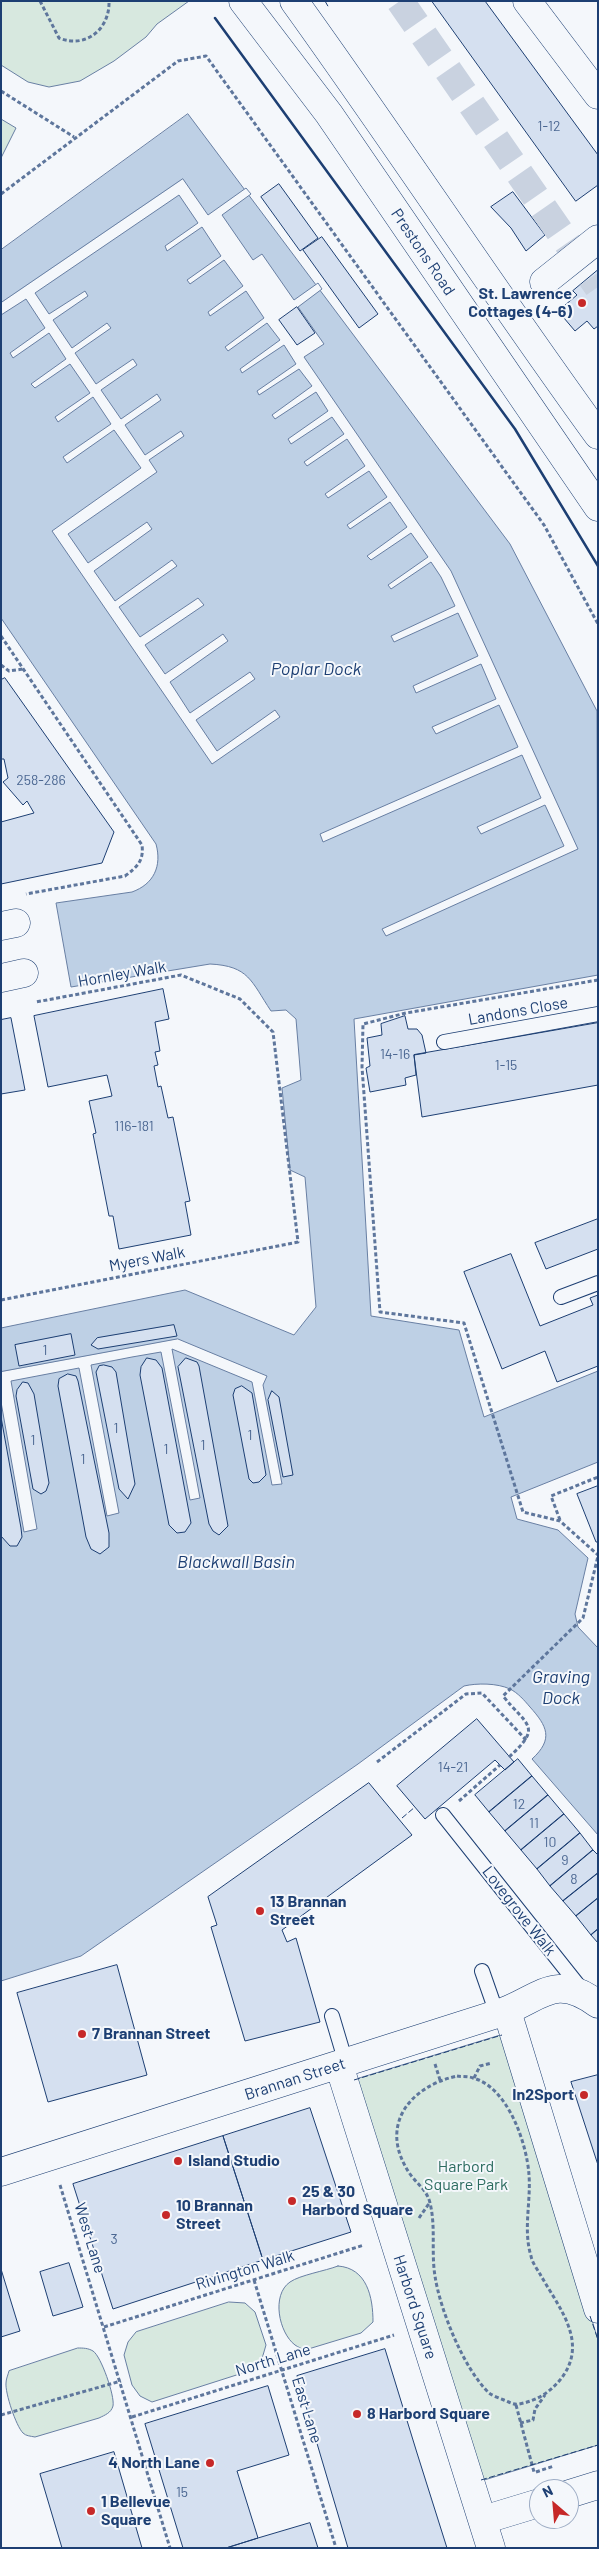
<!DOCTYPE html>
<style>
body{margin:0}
#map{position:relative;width:599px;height:2549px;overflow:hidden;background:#f4f7fb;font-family:Barlow,sans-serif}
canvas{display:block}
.frame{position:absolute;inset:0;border:2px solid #1d3f73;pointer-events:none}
.north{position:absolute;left:529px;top:2479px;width:50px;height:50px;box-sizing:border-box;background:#f4f7fb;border:1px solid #9eadc5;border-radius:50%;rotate:333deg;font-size:14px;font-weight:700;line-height:20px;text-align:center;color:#1d3f73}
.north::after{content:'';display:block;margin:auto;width:18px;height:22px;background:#c62828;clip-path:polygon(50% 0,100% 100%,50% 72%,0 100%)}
</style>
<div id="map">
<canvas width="599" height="2549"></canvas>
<div class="frame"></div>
<div class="north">N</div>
</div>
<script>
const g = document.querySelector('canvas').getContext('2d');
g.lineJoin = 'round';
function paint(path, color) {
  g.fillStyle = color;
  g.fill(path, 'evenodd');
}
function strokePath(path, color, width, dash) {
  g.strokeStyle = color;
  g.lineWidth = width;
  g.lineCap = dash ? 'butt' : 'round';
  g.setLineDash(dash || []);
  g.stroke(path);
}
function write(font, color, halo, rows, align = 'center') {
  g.font = font + ' Barlow,sans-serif';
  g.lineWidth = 4;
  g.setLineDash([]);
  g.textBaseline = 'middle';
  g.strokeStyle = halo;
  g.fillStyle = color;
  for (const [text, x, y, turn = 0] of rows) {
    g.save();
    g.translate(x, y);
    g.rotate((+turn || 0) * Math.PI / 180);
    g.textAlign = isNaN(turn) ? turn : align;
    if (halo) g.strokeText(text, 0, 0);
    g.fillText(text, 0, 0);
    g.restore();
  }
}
const green = new Path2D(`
 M1 1H189L157 24 146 37 114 61 80 81 49 87 28 82 1 65Z
 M1 119 16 128 1 158Z
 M505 2034 598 2340V2445L481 2481 354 2080Z
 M338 2266C367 2268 373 2297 373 2322L361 2333 305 2350C302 2349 298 2347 295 2345 279 2333 271 2295 290 2282 300 2275 325 2271 338 2266Z
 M229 2302 245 2303 255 2312 266 2345 261 2362 249 2371 152 2402 140 2396 132 2385 124 2355 128 2342 136 2332Z
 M78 2348C83 2348 88 2348 93 2351 101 2356 115 2396 113 2406 111 2413 105 2415 99 2418L35 2437C30 2436 26 2436 23 2433 16 2426 5 2393 6 2383 6 2379 8 2375 9 2371Z`);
paint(green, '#d7e8df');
strokePath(green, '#687fa3', 1);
const water = new Path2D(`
 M188 114 510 544 597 711 598 975 354 1019 371 1316 459 1330 484 1417 598 1371V1462L511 1497 517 1519 558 1530 588 1558 575 1614 578 1627 598 1648V1835L532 1759C554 1739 547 1726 530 1707 524 1700 518 1693 510 1689 497 1683 477 1683 464 1686L358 1764 81 1956 1 1981V1328L185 1290 294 1335 316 1307 305 1177 290 1170 282 1088 301 1080 296 1019 286 1010 271 1011C251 981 249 966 210 964L71 987 56 903 132 892C154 884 162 866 156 844L1 618V250Z`);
paint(water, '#bed0e5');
strokePath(water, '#687fa3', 1);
const pier = new Path2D(`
 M183 179 208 215 246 188 251 194 222 215 253 260 262 254 294 300 318 283 322 289 298 307 324 344 304 357 451 571 578 849 386 936 382 929 564 846 545 805 481 834 477 827 541 798 522 755 323 842 320 834 518 747 499 705 436 734 432 727 496 699 481 664 416 693 413 686 478 656 458 613 394 642 391 636 455 606 441 577 431 562 391 589 388 585 428 557 411 533 371 560 367 556 407 527 390 502 350 529 347 525 387 497 369 471 328 498 325 494 365 466 347 439 307 466 304 462 344 434 332 417 291 444 288 439 328 411 316 392 275 419 272 415 312 386 299 369 259 395 257 391 296 364 284 345 242 373 240 369 280 340 267 323 228 351 225 347 264 318 246 291 210 316 208 312 243 286 224 260 190 284 187 280 221 256 202 227 167 251 165 246 198 223 179 195 35 293 49 314 85 291 88 296 53 320 72 348 107 323 111 328 75 353 96 384 133 359 137 365 101 390 121 419 157 394 161 400 125 425 145 455 181 431 184 436 149 460 157 472 68 534 88 563 147 522 152 529 94 571 115 601 172 560 177 566 119 607 140 637 198 598 204 605 145 645 165 674 223 634 228 641 170 682 190 713 250 672 255 679 196 720 217 751 275 710 280 717 212 764 52 531 141 468 114 430 67 463 63 457 111 424 93 397 58 422 55 417 90 393 70 364 35 388 31 384 66 359 49 333 13 358 10 353 45 328 26 299 1 315V303Z
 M178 1339 267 1376 263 1385 282 1484 272 1485 252 1382 172 1349 200 1498 190 1500 161 1352 132 1357 91 1365 119 1513 107 1516 79 1368 11 1381 37 1529 24 1532 1 1402V1372Z`);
paint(pier, '#f4f7fb');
strokePath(pier, '#687fa3', 1);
const building = new Path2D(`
 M432 1H485L598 155V185L576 201Z
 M279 184 318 238 300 251 261 197Z
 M513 192 545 235 526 251 511 228 491 207Z
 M322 237 378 314 359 328 303 250Z
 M598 270V326L594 329 587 321 575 331 558 311 577 295 573 291Z
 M297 307 315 333 297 345 279 320Z
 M5 678 114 832 102 863 1 884V822L34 813 27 801 23 805 3 782 8 778 4 759H1V680Z
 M163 989 169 1019 155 1022 160 1051 155 1052 158 1065 154 1066 158 1087 161 1086 168 1118 173 1117 190 1201 185 1202 191 1235 119 1249 113 1216H109L93 1134 96 1133 89 1101 112 1096 107 1075 48 1087 34 1016Z
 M405 1016 408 1029H417L422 1035 426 1053 414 1055 416 1075 405 1078 406 1085 370 1092 366 1068 370 1066 367 1038 382 1035 381 1024Z
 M11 1018 25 1090 1 1094V1020Z
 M598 1023V1085L422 1117 414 1055Z
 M598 1219V1249L546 1269 535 1243Z
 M511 1254 540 1326 593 1305 590 1298 598 1295V1366L557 1382 545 1351 502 1369 464 1272Z
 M174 1325 177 1336 98 1349 91 1345 97 1338Z
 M71 1334 75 1355 19 1366 15 1345Z
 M147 1358 156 1360 162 1368 191 1523 185 1532 177 1533 169 1525 140 1375 141 1367Z
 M186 1358 197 1362 199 1366 228 1526 219 1535 213 1531 209 1524 178 1367Z
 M104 1365 112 1367 116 1372 135 1484 128 1499 119 1489 96 1372 99 1366Z
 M68 1374 76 1376 78 1381 109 1533V1547L100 1554 91 1549 86 1537 58 1386 59 1379Z
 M23 1382 28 1383 34 1394 49 1483 46 1491 41 1494 33 1489 16 1396 17 1390Z
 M242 1386 252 1393 266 1475 259 1482 253 1483 249 1479 233 1395 235 1389Z
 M272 1391 279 1397 293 1475 283 1477 268 1400Z
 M1 1417 21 1528 22 1537 17 1546H10L1 1536Z
 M598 1486V1542H596L577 1494Z
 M477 1719 514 1762 505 1770 495 1760 425 1819 397 1786Z
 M518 1759 532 1776 489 1812 475 1795Z
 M532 1776 548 1795 505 1831 489 1812Z
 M369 1783 412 1835 282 1930 287 1942 296 1938 320 2022 245 2041 211 1927 217 1925 208 1897Z
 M548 1795 564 1814 521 1850 505 1831Z
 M564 1814 580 1833 537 1869 521 1850Z
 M580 1833 593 1850 550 1886 537 1869Z
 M593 1850 598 1855V1873L563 1901 550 1886Z
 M598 1873V1898L576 1916 563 1901Z
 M598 1898V1929L591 1935 576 1916Z
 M598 1929V1943L591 1935Z
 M117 1965 147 2075 48 2102 17 1993Z
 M598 2075V2165L571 2082Z
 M310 2108 351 2232 263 2260 223 2136Z
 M223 2136 263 2260 113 2309 73 2184Z
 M69 2263 83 2307 53 2316 40 2272Z
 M1 2269 20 2331 1 2337Z
 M385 2349 417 2453 447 2548H348L297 2376Z
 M268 2386 289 2455 237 2471 258 2538 226 2548H183L145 2424Z
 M114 2452 142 2548H62L40 2474Z
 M310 2523 318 2548H226L258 2538Z`);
paint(building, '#d5e0f0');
strokePath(building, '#1d3f73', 1);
strokePath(new Path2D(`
 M400 1 598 287`), '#c9d2e0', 28, [28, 14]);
const service = new Path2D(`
 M444 1042 598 1014
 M561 1297 598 1283
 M443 1815 582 1990
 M482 1971 497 2014
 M332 2016 346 2063`);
const minor = new Path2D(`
 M527 1 598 95
 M544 282 598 239
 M1 926 16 923
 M1 978 24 973
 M507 2011 598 2309
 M339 2065 491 2548
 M1 2172 497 2014C540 2000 553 1971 598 2004
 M569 2494 598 2485
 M483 2520 539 2503`);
const primary = new Path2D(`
 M243 1 329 114 598 507
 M294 1C397 144 494 292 598 435`);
strokePath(service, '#1d3f73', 16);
strokePath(minor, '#1d3f73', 29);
strokePath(primary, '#1d3f73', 29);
strokePath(new Path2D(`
 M40 1 59 38C86 49 110 29 109 1
 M1 91 74 137
 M1 194 178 61 206 56 544 525 598 624
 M1 636 142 845C144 861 137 867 125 876L26 894
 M1 665 9 671 23 669
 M598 980 406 1013 363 1024 362 1067 380 1312 464 1323 523 1512 560 1521 598 1555
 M1 1300 298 1242 273 1032 240 999 181 975 36 1002
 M560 1520 551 1496 598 1477
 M509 1757C543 1726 527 1726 503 1696L583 1618 598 1556
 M377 1762 466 1694 482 1693 527 1741
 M459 1801 500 1765
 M435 2064 440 2080
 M457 2076C462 2077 468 2076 473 2078 508 2087 527 2144 529 2175 531 2202 523 2230 531 2256 532 2262 537 2269 540 2274 559 2308 590 2343 560 2380 549 2393 536 2401 519 2404 513 2405 509 2402 504 2400 499 2398 493 2396 489 2393 464 2369 440 2310 435 2276 431 2252 436 2227 430 2203 427 2190 417 2184 410 2174 378 2127 408 2087 457 2076Z
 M474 2078 480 2066 492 2063
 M60 2185 170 2548
 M419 2218 430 2202
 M254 2280 336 2548
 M104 2327 364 2245
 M516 2405 534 2472
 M1 2415 121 2381
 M132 2417 394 2335
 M520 2423 533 2420 535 2409 545 2395
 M536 2472 554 2466`), '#5e769c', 3, [4, 2.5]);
strokePath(service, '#f4f7fb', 14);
strokePath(minor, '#f4f7fb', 28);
strokePath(primary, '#f4f7fb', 28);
strokePath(new Path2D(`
 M325 1 329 8
 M402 1818 415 1807
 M354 2080 502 2035
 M590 2316 598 2340
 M481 2480 598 2445`), '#1d3f73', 1, [6, 2.5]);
strokePath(new Path2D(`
 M215 18 515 429 598 566`), '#1d3f73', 2.5);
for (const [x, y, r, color] of [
 [582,303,5,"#c62828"],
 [260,1911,5,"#c62828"],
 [82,2034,5,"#c62828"],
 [584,2095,5,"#c62828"],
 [178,2161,5,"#c62828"],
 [292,2201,5,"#c62828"],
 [166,2215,5,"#c62828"],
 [357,2414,5,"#c62828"],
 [210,2463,5,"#c62828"],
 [91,2511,5,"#c62828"]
]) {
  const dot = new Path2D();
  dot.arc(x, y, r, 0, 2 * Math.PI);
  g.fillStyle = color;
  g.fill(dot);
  strokePath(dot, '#f4f7fb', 2);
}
write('14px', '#4b6792', null, [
 ["1-12",549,126],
 ["258-286",41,780],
 ["14-16",395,1054],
 ["1-15",506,1065],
 ["116-181",134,1126],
 ["1",45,1350],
 ["1",116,1428],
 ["1",250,1435],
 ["1",33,1440],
 ["1",203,1445],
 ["1",166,1449],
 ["1",83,1459],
 ["14-21",453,1767],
 ["12",519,1804],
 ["11",534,1823],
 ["10",550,1842],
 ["9",565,1860],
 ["8",574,1879],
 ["3",114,2239],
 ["15",182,2492]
]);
write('16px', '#1d3f73', '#f4f7fb', [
 ["Prestons Road",423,252,56],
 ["Hornley Walk",122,974,-10],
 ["Landons Close",518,1011,-10],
 ["Myers Walk",147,1259,-11],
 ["Lovegrove Walk",519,1911,52],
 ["Brannan Street",295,2079,-18],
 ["West Lane",90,2238,73],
 ["Rivington Walk",245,2270,-17],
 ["Harbord Square",415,2307,72],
 ["North Lane",273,2360,-17],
 ["East Lane",307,2410,73]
]);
write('bold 16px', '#1d3f73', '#f4f7fb', [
 ["St. Lawrence",572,294,"right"],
 ["Cottages (4-6)",572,312,"right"],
 ["13 Brannan",270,1902],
 ["Street",270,1920],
 ["7 Brannan Street",92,2034],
 ["In2Sport",574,2095,"right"],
 ["Island Studio",188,2161],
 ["25 & 30",302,2192],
 ["Harbord Square",302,2210],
 ["10 Brannan",176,2206],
 ["Street",176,2224],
 ["8 Harbord Square",367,2414],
 ["4 North Lane",200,2463,"right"],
 ["1 Bellevue",101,2502],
 ["Square",101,2520]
], 'left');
write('16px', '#2c6c60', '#f4f7fb', [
 ["Harbord",466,2167],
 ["Square Park",466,2185]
]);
write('italic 18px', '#1d3f73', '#f4f7fb', [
 ["Poplar Dock",316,669],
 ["Blackwall Basin",236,1562],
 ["Graving",561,1677],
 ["Dock",561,1698]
]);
</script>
